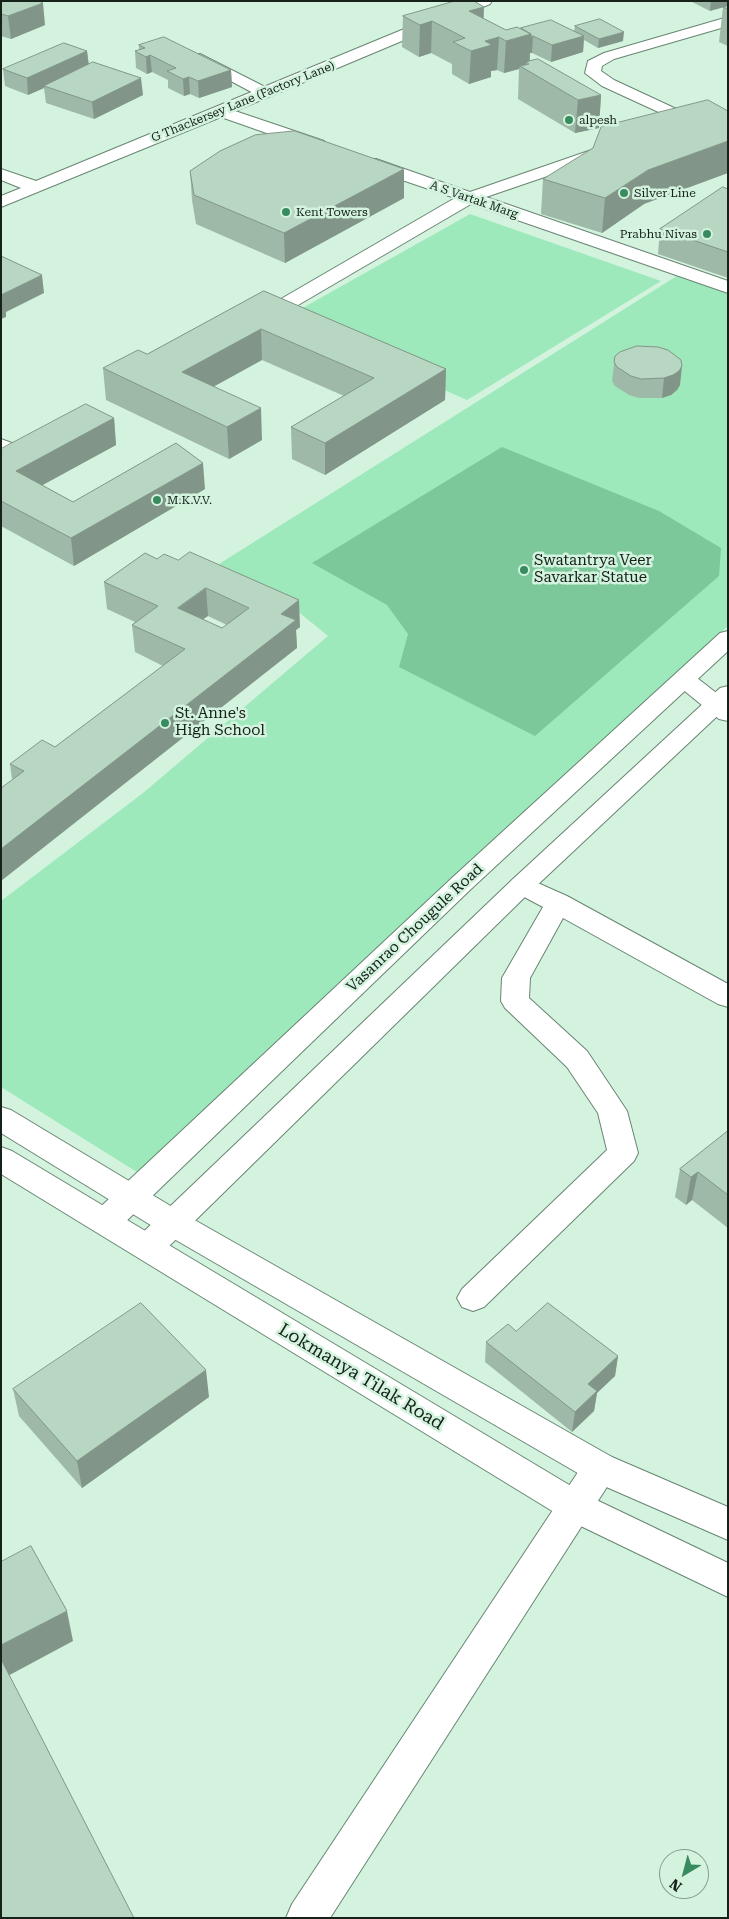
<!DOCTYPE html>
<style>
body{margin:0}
#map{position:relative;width:729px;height:1919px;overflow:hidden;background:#d3f3de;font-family:"Roboto Serif",serif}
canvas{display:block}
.frame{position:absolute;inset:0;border:2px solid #152119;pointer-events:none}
.north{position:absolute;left:659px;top:1849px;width:50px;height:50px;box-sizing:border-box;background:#d3f3de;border:1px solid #879f8f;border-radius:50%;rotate:217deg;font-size:14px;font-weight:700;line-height:20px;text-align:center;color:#152119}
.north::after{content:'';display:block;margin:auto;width:18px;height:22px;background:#388b5e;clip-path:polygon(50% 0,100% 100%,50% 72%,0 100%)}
</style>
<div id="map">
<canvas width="729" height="1919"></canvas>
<div class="frame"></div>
<div class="north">N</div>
</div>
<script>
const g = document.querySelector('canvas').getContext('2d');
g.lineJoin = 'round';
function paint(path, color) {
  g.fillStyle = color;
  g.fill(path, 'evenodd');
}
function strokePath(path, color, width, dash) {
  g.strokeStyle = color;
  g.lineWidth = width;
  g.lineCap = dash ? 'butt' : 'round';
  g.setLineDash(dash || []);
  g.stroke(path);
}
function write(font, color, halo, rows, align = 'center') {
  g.font = font + ' "Roboto Serif",serif';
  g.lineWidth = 5;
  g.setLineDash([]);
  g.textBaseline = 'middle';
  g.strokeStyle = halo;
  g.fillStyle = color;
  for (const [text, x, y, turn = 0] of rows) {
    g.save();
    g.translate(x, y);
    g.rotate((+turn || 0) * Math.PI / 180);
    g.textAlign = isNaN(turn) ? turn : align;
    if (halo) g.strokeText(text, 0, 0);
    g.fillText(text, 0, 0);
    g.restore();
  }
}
paint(new Path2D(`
 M470 214 661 281 467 400 283 319Z
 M680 274 728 291V626L140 1174 1 1087V901L143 793 328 636 279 596 219 564Z`), '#9ee9bb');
paint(new Path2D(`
 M502 447 659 511 721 548 719 576 535 736 399 667 408 634 387 605 312 563Z`), '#7cc89b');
const pedestrian = new Path2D(`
 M200 54 271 90 273 93 271 96H259L195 62 192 59 195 56Z
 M522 876 567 896 728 984V1007L718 1004 563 918 530 978 529 998 587 1051 627 1111 638 1153 634 1161 484 1307 473 1311 462 1307 457 1298 462 1289 607 1150 598 1113 567 1067 505 1008 501 1001 502 978 543 907 513 891 509 885 513 879Z`);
const minor = new Path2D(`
 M472 1H492L490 4 235 111 324 141 326 145 324 149H312L221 117 1 207V196L21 188 1 180V169L36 181Z
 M728 17V26L614 59 602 66 601 71 614 80 728 133V144L602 86 585 73 588 61 604 53Z
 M603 146 609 147 611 151 609 155 486 197 728 281V293L471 204 269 322 262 324 255 322 253 318 255 314 455 198 364 167 362 163 364 159H376L470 192Z
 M1 439 17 445 20 449 17 453 10 455 1 453Z
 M684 672 692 674 728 702V721L719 719 676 684 672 679 676 674Z
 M600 1453 612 1457 617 1468 612 1479 330 1918H286L292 1904 588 1457Z`);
const tertiary = new Path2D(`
 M728 631V651L471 889 117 1230 106 1233 95 1230 91 1221 95 1212 453 877 720 633Z
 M728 686V706L531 891 159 1256 148 1260 137 1256 132 1247 137 1238 513 879 720 688Z`);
const secondary = new Path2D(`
 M1 1107 11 1110 184 1214 612 1457 728 1507V1540L588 1479 162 1232 1 1133Z
 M1 1147 12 1151 586 1495 728 1563V1597L562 1517 1 1174Z`);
strokePath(pedestrian, '#688573', 2);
strokePath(minor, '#688573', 2);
strokePath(tertiary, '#688573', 2);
strokePath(secondary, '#688573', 2);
paint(pedestrian, '#fff');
paint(minor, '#fff');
paint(tertiary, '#fff');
paint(secondary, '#fff');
paint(new Path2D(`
 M1 1 45 25 11 39 1 36Z
 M690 1H728L710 11Z
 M728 6V46L719 42 723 7Z
 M403 16 484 19 506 30 521 28 574 31 575 26 623 41 598 48 584 40 583 52 551 62 532 53H530V62L601 95 599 128 575 133 518 99 519 69 504 73 497 70 491 71V77L469 84 452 74V64L431 53 419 57 402 47Z
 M139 45 231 70 232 87 199 98 190 94 184 96 168 88V80L152 72 147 74 136 68 135 51 139 50Z
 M87 51 89 65 143 95 94 119 46 103 44 88 28 95 5 86 3 69Z
 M190 171 404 198 285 263 196 224 192 200Z
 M543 179 644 204 602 233 541 214Z
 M728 189V278L658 254 660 229Z
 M264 291 446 369 445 400 325 475 292 459 291 427 344 396 262 360 214 386 262 440 229 459 106 400 103 368 147 354Z
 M615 356 680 385 677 390 671 395 662 398H639L629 395 615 386 612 381Z
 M114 418 116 445 42 485 73 502 205 489 74 566 1 526V449Z
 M145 553 300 627 296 630 297 648 12 779 10 764 55 747 163 666 135 652 132 625 135 622 107 609 104 582ZM208 616 227 625 222 628 202 619Z
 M728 1131V1228L692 1200 686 1205 675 1197 680 1169Z
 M516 1331 618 1356 615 1376 597 1393 594 1411 572 1432 485 1362 486 1342Z
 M13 1389 209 1397 82 1488 19 1416Z`), '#9eb9a7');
paint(new Path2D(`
 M711 1H728V6L710 11Z
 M43 3 45 25 11 39 8 16Z
 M484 7 483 38 469 11Z
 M432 21 431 53 419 57 420 25Z
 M624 32 623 41 598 48 599 39Z
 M531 34 533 36 532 53H530L529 66V64L526 62V67L520 66 519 69 504 73 506 41Z
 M584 36 583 52 551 62 552 45Z
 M499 37 497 70 491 71V77L469 84 471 51 485 41Z
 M87 51 89 68 44 86V88L28 95 27 78Z
 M150 55 152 72 147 74 146 57Z
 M231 70 232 87 199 98 198 81Z
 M189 77 190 94 184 96 183 79Z
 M141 78 143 95 94 119 92 102Z
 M601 95 599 128 575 133 578 100Z
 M728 141V173L644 204 602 233 605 198 648 170Z
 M404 169V198L285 263 284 233Z
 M42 275 44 293 6 312V317L1 319V295Z
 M261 329 262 360 184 403 182 372Z
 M682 366 680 385 677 390 671 395 662 398 664 378Z
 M446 369 445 400 325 475V443Z
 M261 408 262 440 229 459 227 427Z
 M114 418 116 445 19 498 16 471Z
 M203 463 205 489 74 566 71 538Z
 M206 588 208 616 180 635 178 608Z
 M299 600 300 627 296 630 297 648 1 881V849L281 614Z
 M698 1172 692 1200 686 1205 691 1177Z
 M618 1356 615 1376 597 1393 594 1411 572 1432 575 1412 588 1384Z
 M206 1370 209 1397 82 1488 77 1461Z
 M67 1611 73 1641 4 1678 1 1669V1645Z`), '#819688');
const building = new Path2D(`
 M1 1H39L43 3 8 16 1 14Z
 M455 1H474L484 7 469 11 506 30 517 27 531 34 506 41 499 37 485 41 492 45 471 51 453 42 465 38 432 21 420 25 403 16Z
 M728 6V9L723 7Z
 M600 19 624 32 599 39 575 26Z
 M551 20 584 36 552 45 533 36 531 37V34L521 28Z
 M164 37 231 70 198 81 189 77 183 79 167 71 176 68 150 55 146 57 135 51 145 48 139 45Z
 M64 43 87 51 27 78 3 69Z
 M538 59 601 95 578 100 520 66 529 64 526 62Z
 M93 62 141 78 92 102 44 86Z
 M708 100 728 111V141L648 170 605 198 543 179 593 148 601 127Z
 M295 131 404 169 284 233 194 195 190 171 220 151 255 135Z
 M723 187 728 189V252L660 229Z
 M1 256 42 275 1 295Z
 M264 291 446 369 325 443 291 427 374 378 261 329 182 372 261 408 227 427 103 368 138 350 147 354Z
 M637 346 658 347 668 350 681 360 682 366 679 371 673 375 664 378 641 379 631 376 617 367 614 362 615 356 620 352Z
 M86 404 114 418 16 471 73 502 176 443 203 463 71 538 1 501V449Z
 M190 552 299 600 281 614 296 620 1 849V788L24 771 10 764 42 740 55 747 185 649 132 625 158 606 104 582 145 553 157 559 164 554 178 560ZM206 588 249 608 222 628 178 608Z
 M728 1131V1195L698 1172 691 1177 680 1169Z
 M141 1303 206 1370 77 1461 13 1389Z
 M548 1303 618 1356 588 1384 597 1391 575 1412 486 1342 508 1324 516 1331Z
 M31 1546 67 1611 1 1645V1562Z
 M1 1659 134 1918H1Z`);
paint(building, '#b8d7c2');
strokePath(building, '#819688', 1);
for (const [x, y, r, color] of [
 [569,120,5,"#388b5e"],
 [624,193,5,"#388b5e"],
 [286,212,5,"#388b5e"],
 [707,234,5,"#388b5e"],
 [157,500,5,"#388b5e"],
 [524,570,5,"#388b5e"],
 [165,723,5,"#388b5e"]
]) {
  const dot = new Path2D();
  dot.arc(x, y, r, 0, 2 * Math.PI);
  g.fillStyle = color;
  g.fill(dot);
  strokePath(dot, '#d3f3de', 2);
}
write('12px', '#152119', '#d3f3de', [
 ["G Thackersey Lane (Factory Lane)",243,102,-22],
 ["A S Vartak Marg",474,200,19]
]);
write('12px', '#152119', '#d3f3de', [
 ["alpesh",579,120],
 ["Silver Line",634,193],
 ["Kent Towers",296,212],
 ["Prabhu Nivas",697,234,"right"],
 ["M.K.V.V.",167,500]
], 'left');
write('15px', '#152119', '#d3f3de', [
 ["Swatantrya Veer",534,561],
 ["Savarkar Statue",534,578],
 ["St. Anne's",175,714],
 ["High School",175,731]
], 'left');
write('15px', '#152119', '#d3f3de', [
 ["Vasanrao Chougule Road",415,928,-43]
]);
write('18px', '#152119', '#d3f3de', [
 ["Lokmanya Tilak Road",361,1377,31]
]);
</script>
